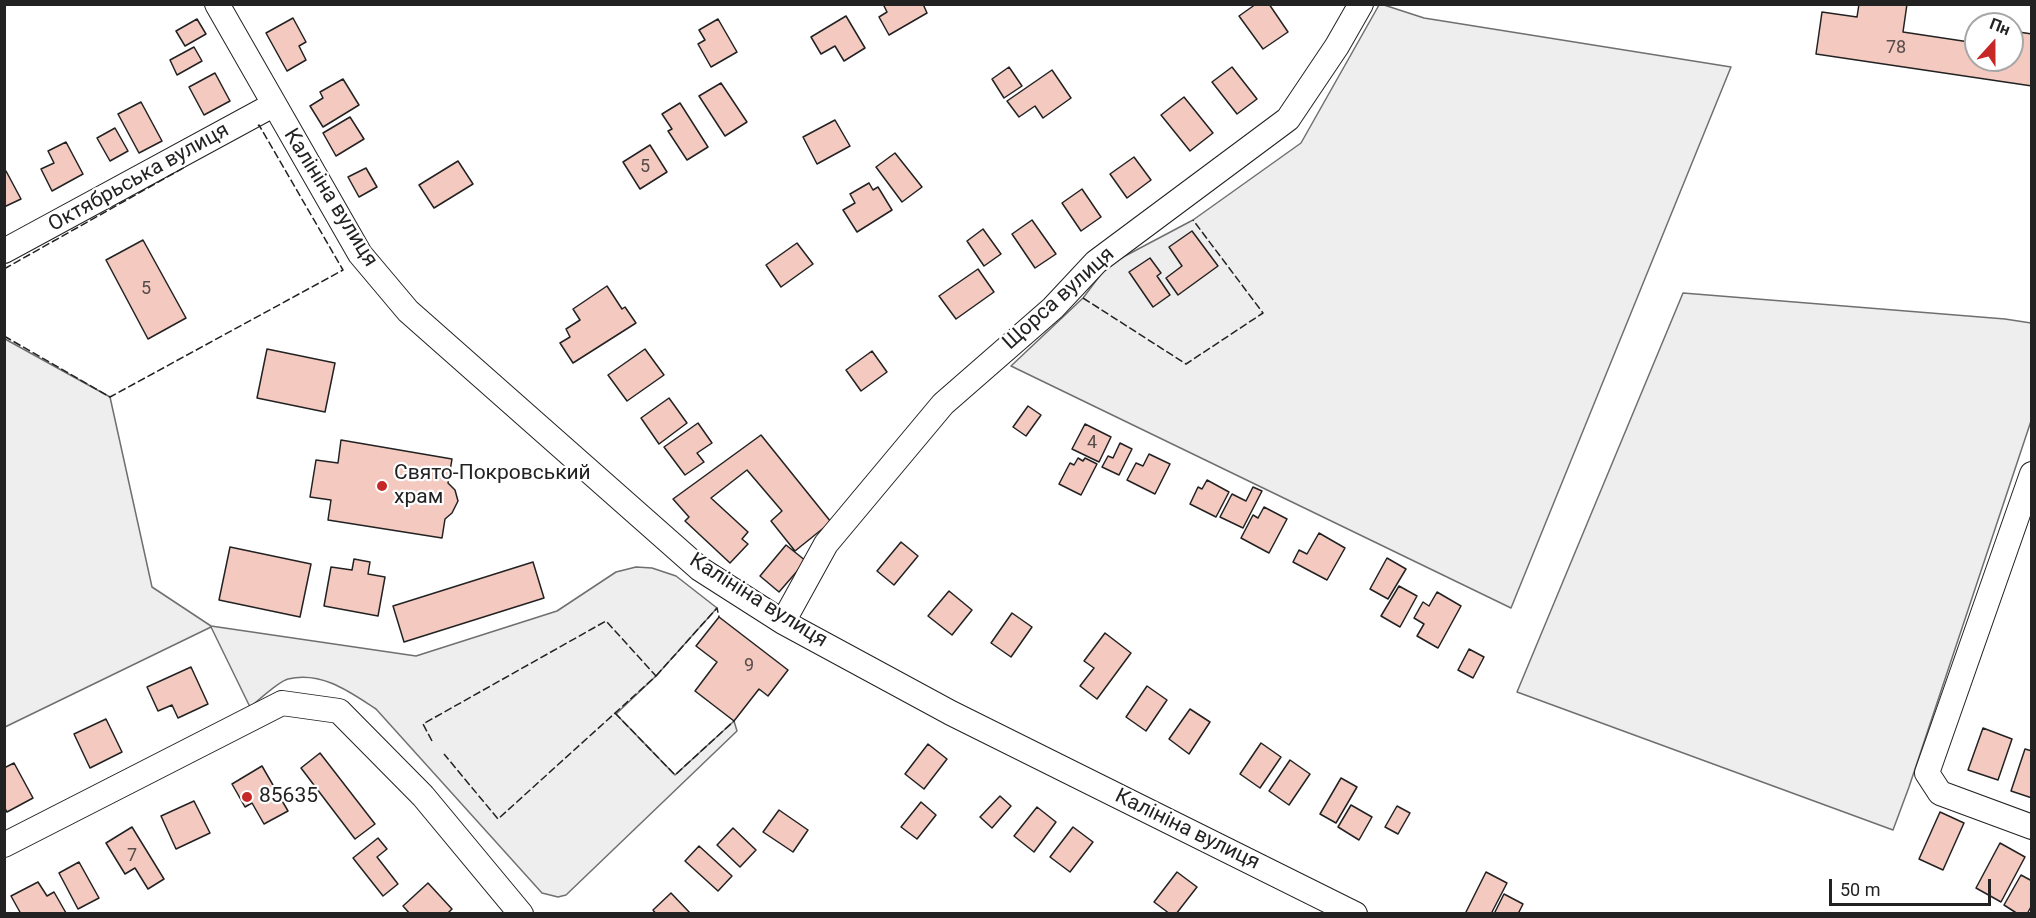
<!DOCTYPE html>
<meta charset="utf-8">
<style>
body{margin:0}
#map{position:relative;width:2036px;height:918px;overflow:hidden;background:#fff;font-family:Roboto,sans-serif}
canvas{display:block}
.frame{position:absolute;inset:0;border:6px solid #222;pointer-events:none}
.north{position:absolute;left:1964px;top:12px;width:60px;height:60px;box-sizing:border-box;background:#fff;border:2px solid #a7a7a7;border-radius:50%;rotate:21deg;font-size:16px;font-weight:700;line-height:24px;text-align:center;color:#222}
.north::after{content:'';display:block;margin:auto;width:21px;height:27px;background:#c62828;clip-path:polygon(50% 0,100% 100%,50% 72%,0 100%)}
.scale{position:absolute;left:1829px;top:879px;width:162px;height:27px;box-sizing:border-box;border:3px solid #222;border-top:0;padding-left:8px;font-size:18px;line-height:21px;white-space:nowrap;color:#222;-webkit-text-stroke:4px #fff;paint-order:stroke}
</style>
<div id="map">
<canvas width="2036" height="918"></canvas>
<div class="frame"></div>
<div class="north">Пн</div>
<div class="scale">50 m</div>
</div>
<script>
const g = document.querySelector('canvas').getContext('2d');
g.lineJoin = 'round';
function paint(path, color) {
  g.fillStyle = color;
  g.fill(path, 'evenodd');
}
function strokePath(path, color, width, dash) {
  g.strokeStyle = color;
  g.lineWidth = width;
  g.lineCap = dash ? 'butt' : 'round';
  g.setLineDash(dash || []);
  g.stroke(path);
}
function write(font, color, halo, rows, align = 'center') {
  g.font = font + ' Roboto,sans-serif';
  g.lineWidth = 4.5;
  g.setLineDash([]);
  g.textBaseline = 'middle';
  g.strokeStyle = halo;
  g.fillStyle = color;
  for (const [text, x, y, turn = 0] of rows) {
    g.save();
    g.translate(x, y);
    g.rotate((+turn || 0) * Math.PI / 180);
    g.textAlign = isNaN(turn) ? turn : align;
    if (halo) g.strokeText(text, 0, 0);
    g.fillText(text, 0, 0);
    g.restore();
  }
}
const green = new Path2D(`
 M1379 5H1384L1424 18 1731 67 1511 608 1011 366 1083 298 1108 265 1193 220 1301 143Z
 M1683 293 2005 319 2031 323V421L1909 787 1893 830 1517 692Z
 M5 339 110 397 152 587 211 626 416 656 557 611 616 572 636 567 652 568 676 576 717 608 656 676 616 714 675 775 734 721 737 731 566 895 558 897 542 893 376 709C350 692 322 671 288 679 279 681 259 700 250 707L211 627 5 727Z`);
paint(green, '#eee');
strokePath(green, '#6f6f6f', 1.5);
const building = new Path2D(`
 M883 4H923L927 13 889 35 879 17 887 12Z
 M1256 4H1269L1288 32 1263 49 1239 16Z
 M1859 4H1907L1903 32 1976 43V60H2012V31L2032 34V86L1816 54 1822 12 1857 17Z
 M846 16 865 48 844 61 835 46 821 54 811 37Z
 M293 18 306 42 299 46 306 60 287 71 266 33Z
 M197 19 206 34 185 46 176 31Z
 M718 19 737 52 711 67 698 44 705 40 699 30Z
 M194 47 202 61 177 75 170 60Z
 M1009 67 1022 86 1004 98 992 79Z
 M1232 67 1257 99 1237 114 1212 82Z
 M1052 70 1071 98 1043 118 1035 106 1019 117 1007 101Z
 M215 73 230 101 204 115 189 87Z
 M343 79 359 105 323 127 310 106 323 98 320 92Z
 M721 83 747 122 725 136 699 96Z
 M1184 97 1213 133 1190 151 1161 115Z
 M141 102 162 141 139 153 118 114Z
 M680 103 708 147 687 160 668 131 672 129 662 114Z
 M350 117 364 139 336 156 323 133Z
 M835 120 850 146 817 164 803 137Z
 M115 128 128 151 110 161 97 138Z
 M66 142 83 174 52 191 41 169 54 163 48 151Z
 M650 145 667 172 640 189 623 162Z
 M895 153 922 187 902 202 876 167Z
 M1134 157 1151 180 1127 198 1110 174Z
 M458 161 473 184 434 208 419 185Z
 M366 168 377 187 359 197 348 177Z
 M6 171 21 199 4 207V172Z
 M869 183 873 190 878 187 892 210 857 232 843 210 855 203 850 194Z
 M1082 189 1101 217 1081 231 1062 203Z
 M1032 220 1056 254 1035 268 1012 234Z
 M983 229 1001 254 984 266 967 241Z
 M1192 231 1218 266 1178 295 1166 278 1182 266 1169 247Z
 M143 240 186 318 148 339 106 260Z
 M797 243 813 264 781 287 766 265Z
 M1150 258 1161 273 1157 276 1170 295 1153 307 1129 272Z
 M978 269 994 292 956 319 939 296Z
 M607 286 622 309 625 307 636 323 573 363 560 343 570 337 566 329 580 320 573 309Z
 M267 349 335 363 325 412 257 398Z
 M645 349 664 375 627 401 608 375Z
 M872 351 887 372 861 391 846 370Z
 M669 398 687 423 659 444 641 418Z
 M1028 406 1041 415 1026 436 1013 427Z
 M698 423 712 443 697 453 704 462 685 475 664 447Z
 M1085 424 1111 437 1099 462 1072 449Z
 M761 435 831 522 795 551 771 521 782 511 747 470 711 498 748 532 742 539 748 544 730 563 685 521 689 517 673 499Z
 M341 440 452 459 448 483 455 490 458 501 452 513 445 519 442 538 328 520 331 500 310 497 316 460 338 463Z
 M1120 443 1132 449 1119 475 1102 467 1108 456 1113 458Z
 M1149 454 1170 464 1155 494 1127 480 1136 463 1143 466Z
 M1078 458 1083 461 1085 458 1097 464 1081 495 1059 484 1070 463 1074 465Z
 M1207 480 1229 492 1216 517 1190 504 1198 487 1202 489Z
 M1253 487 1262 491 1243 528 1220 517 1232 494 1246 501Z
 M1264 507 1287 519 1269 553 1241 538 1253 515 1258 518Z
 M1319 533 1345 548 1327 580 1293 562 1299 550 1307 554Z
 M901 542 918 556 894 585 877 571Z
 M786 545 806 561 779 592 760 576Z
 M230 547 311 564 300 617 219 600Z
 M1387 558 1406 569 1388 599 1370 589Z
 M354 559 370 562 368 574 385 577 378 616 324 606 331 567 352 570Z
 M533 562 544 598 404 642 393 606Z
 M1399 586 1417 596 1400 627 1381 616Z
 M949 591 972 610 952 635 928 616Z
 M1437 592 1461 606 1438 648 1417 636 1424 624 1414 618 1423 602 1429 606Z
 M1012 613 1032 627 1011 657 991 643Z
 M719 617 788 670 768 696 759 689 734 721 695 691 717 662 696 646Z
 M1105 633 1131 653 1097 699 1080 686 1094 668 1084 661Z
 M1469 649 1484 657 1473 678 1458 670Z
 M191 667 208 704 178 718 172 705 158 711 147 687Z
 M1147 686 1167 700 1146 731 1126 717Z
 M1190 709 1210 722 1189 754 1169 739Z
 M106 719 122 752 90 768 74 734Z
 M1983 728 2012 739 1998 780 1968 770Z
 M1261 743 1281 757 1260 788 1240 774Z
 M928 744 947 759 924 789 905 774Z
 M2025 749 2032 751V798L2011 791Z
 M320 753 375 824 355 839 301 768Z
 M1290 760 1310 774 1289 805 1269 791Z
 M14 763 33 798 7 812 4 807V768Z
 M262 766 288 811 264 824 252 803 245 807 232 784Z
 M1341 778 1357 787 1336 823 1320 814Z
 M1000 796 1011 806 992 828 980 817Z
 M194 801 210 833 176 849 161 816Z
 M921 802 936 815 917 839 901 827Z
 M1351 805 1372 817 1359 840 1338 827Z
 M1397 806 1410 813 1398 834 1385 827Z
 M1037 807 1056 822 1034 852 1014 836Z
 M779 810 808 830 793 852 763 832Z
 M1940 812 1964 823 1943 870 1919 859Z
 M132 827 164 879 148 889 135 868 125 874 106 843Z
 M1073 827 1093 842 1070 872 1050 857Z
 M733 828 756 850 740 867 717 845Z
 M378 838 387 849 377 857 398 884 383 896 353 858Z
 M2000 843 2025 857 2001 902 1976 888Z
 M699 846 732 876 718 891 685 861Z
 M79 862 99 898 78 909 59 873Z
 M1177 872 1197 887 1176 914H1170L1154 902Z
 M1486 872 1507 883 1491 914H1465Z
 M2021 875 2032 881V905L2027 914H2018L2004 905Z
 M38 882 47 896 54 892 66 913 21 914 11 896Z
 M428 883 452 909 447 914H410L403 906Z
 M671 893 691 914H656L653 910Z
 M1504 894 1523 904 1518 914H1494Z`);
paint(building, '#f3c9c0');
strokePath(building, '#222', 1.5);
const minor = new Path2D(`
 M217 4 360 254 408 311 700 569 783 622 951 713 1355 914
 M4 251 273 105
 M2032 474 1927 773 1940 793 2032 827
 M783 622 826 544 943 404 1053 308 1096 262 1288 119 1337 46 1361 4
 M4 845 282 703 339 711 423 796 521 914`);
strokePath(minor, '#222', 26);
strokePath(minor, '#fff', 24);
strokePath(new Path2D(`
 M4 269 185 167
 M1083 298 1186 364 1263 313 1193 220
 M4 336 110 397 343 270 259 125 258 126
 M656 676 717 608 719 617
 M615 713 675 775 734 721
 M432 741 423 724 606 621 656 676 498 819 444 754`), '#222', 1.5, [8, 3]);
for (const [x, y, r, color] of [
 [382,486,6,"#c62828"],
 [247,797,6,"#c62828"]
]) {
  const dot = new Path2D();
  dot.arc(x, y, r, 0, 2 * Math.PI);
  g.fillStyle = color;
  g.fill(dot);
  strokePath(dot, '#fff', 2);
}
write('18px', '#564c4a', null, [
 ["78",1896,48],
 ["5",645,167],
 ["5",146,289],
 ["4",1092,443],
 ["9",749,666],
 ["7",132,856]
]);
write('21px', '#222', '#fff', [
 ["Октябрьська вулиця",139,178,-29],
 ["Калініна вулиця",330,198,58],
 ["Щорса вулиця",1059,299,-42],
 ["Калініна вулиця",758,601,32],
 ["Калініна вулиця",1187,830,26]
]);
write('21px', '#222', '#fff', [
 ["Свято-Покровський",394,474],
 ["храм",394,498],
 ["85635",259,797]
], 'left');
</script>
